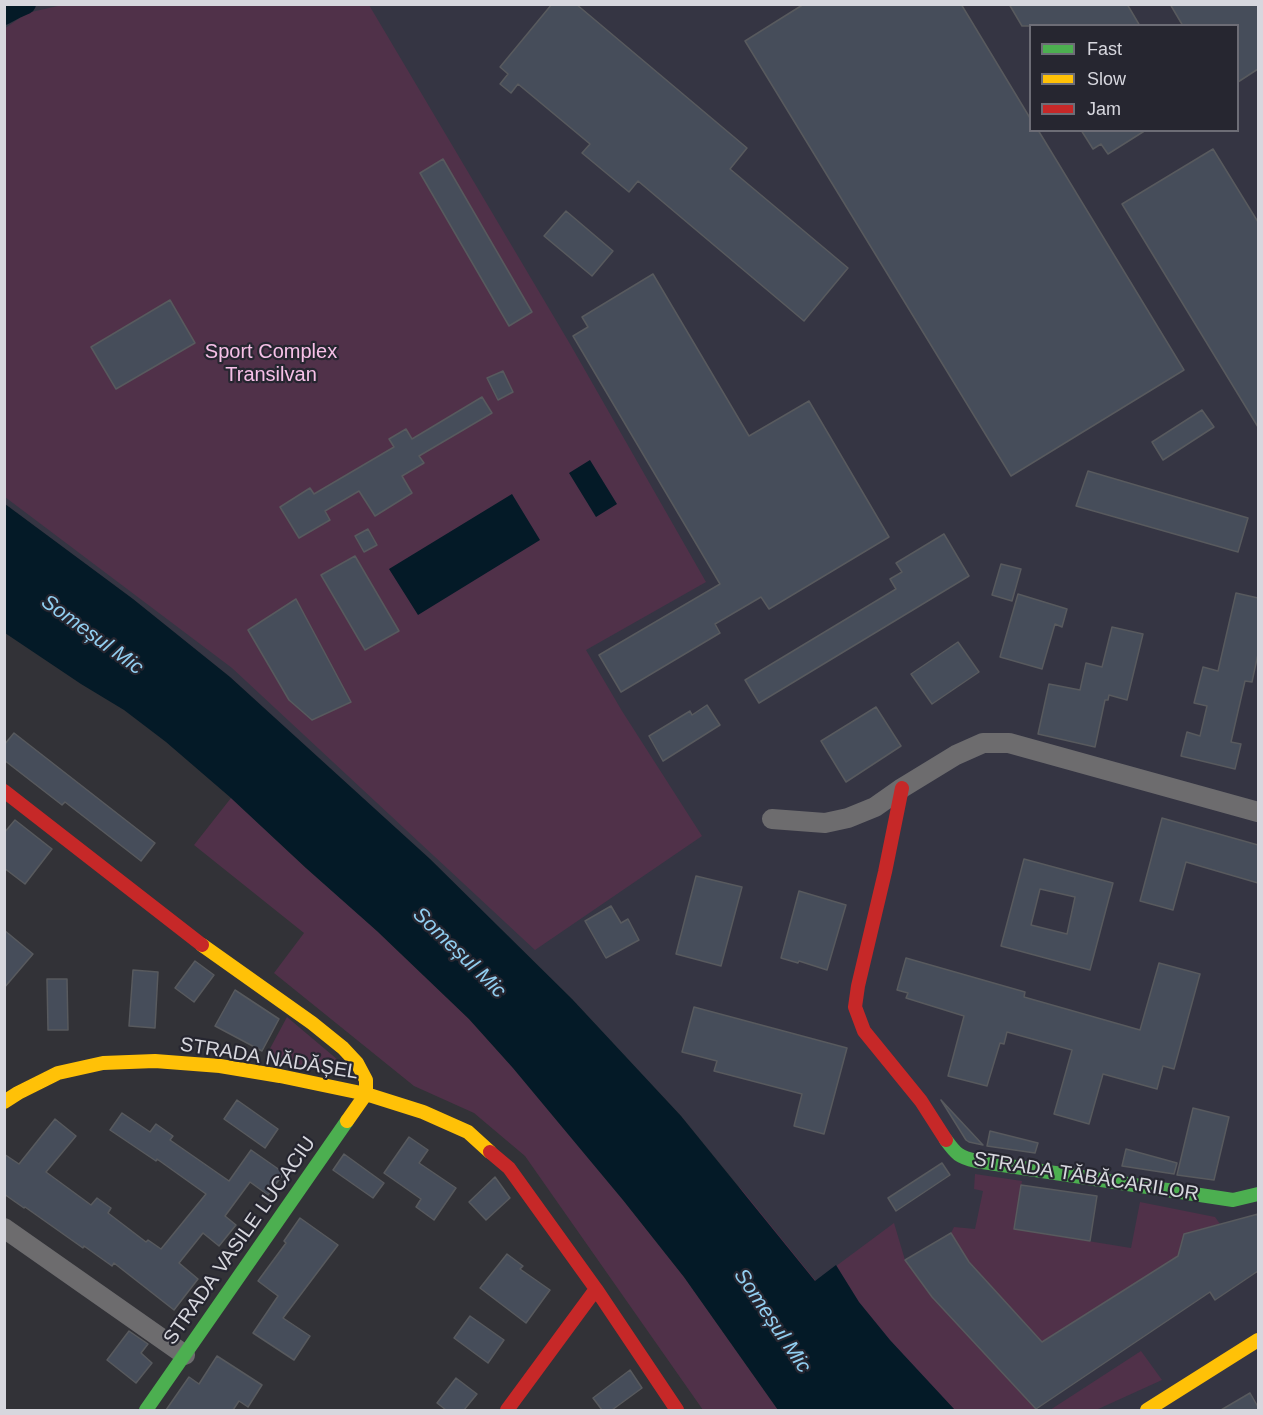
<!DOCTYPE html>
<meta charset="utf-8">
<style>
body{margin:0}
#map{position:relative;width:1263px;height:1415px;overflow:hidden;background:#323237;font-family:Helvetica,sans-serif}
canvas{display:block}
.frame{position:absolute;inset:0;border:6px solid #d7d7de;pointer-events:none}
.legend{position:absolute;left:1029px;top:24px;width:210px;height:108px;box-sizing:border-box;background:#262630;border:2px solid #6d6d76;margin:0;padding:8px 10px;list-style:none;font-size:18px;color:#d7d7de}
.legend li{display:flex;align-items:center;gap:12px;height:30px}
.legend b{width:30px;border:2px solid #6d6d76}
</style>
<div id="map">
<canvas width="1263" height="1415"></canvas>
<div class="frame"></div>
<ul class="legend">
<li><b style="height:8px;background:#4caf50"></b>Fast</li>
<li><b style="height:8px;background:#ffc107"></b>Slow</li>
<li><b style="height:8px;background:#c62828"></b>Jam</li>
</ul>
</div>
<script>
const g = document.querySelector('canvas').getContext('2d');
g.lineJoin = 'round';
function paint(path, color) {
  g.fillStyle = color;
  g.fill(path, 'evenodd');
}
function strokePath(path, color, width, dash) {
  g.strokeStyle = color;
  g.lineWidth = width;
  g.lineCap = dash ? 'butt' : 'round';
  g.setLineDash(dash || []);
  g.stroke(path);
}
function write(font, color, halo, rows, align = 'center') {
  g.font = font + ' Helvetica,sans-serif';
  g.lineWidth = 4.5;
  g.setLineDash([]);
  g.textBaseline = 'middle';
  g.strokeStyle = halo;
  g.fillStyle = color;
  for (const [text, x, y, turn = 0] of rows) {
    g.save();
    g.translate(x, y);
    g.rotate((+turn || 0) * Math.PI / 180);
    g.textAlign = isNaN(turn) ? turn : align;
    if (halo) g.strokeText(text, 0, 0);
    g.fillText(text, 0, 0);
    g.restore();
  }
}
paint(new Path2D(`
 M5 5H1258V1410H955L836 1266 816 1281 681 1116 572 999 430 859 230 677 133 599 5 504ZM1030 26H1238V130H1030Z`), '#353543');
paint(new Path2D(`
 M62 5H369L570 344 706 582 586 650 622 711 702 836 535 950 232 668 5 497 4 29 27 13Z
 M231 798 306 868 377 931 469 1019 513 1068 623 1200 684 1277 778 1410H703L525 1156 474 1113 414 1086 274 973 304 933 194 845Z
 M287 1017 351 1071 349 1077 266 1056Z
 M975 1174 1022 1181 1014 1229 1131 1248 1140 1202 1215 1217 1220 1224 1184 1234 1180 1246 1184 1252 1042 1342 969 1262 951 1233 954 1227 975 1229 983 1191 974 1189Z
 M738 1185 816 1281 894 1223 905 1260 932 1297 1036 1409 1034 1410H877Z
 M1141 1351 1162 1380 1096 1410H1050Z`), '#503149');
paint(new Path2D(`
 M590 460 617 504 596 517 569 473Z
 M512 494 540 540 418 615 389 569Z
 M5 504 133 599 230 677 430 859 572 999 681 1116 815 1281 836 1265 859 1302 890 1340 955 1410H778L684 1277 623 1200 513 1068 469 1019 377 931 306 868 231 798 166 742 124 710 81 684 5 633Z`), '#041a27');
strokePath(new Path2D(`
 M4 15 17 8 26 4`), '#041a27', 20);
const building = new Path2D(`
 M552 4H576L747 148 730 169 848 268 804 321 638 181 629 192 582 153 590 144 518 84 511 93 500 84 508 74 500 67Z
 M804 4H961L1030 118V130H1038L1184 370 1011 476 745 41Z
 M1009 4H1127L1140 26H1022Z
 M1170 4H1258V69L1238 82V26H1183Z
 M1081 130H1146L1108 154 1101 144 1093 149Z
 M1213 149 1258 222V427L1122 204Z
 M443 159 532 312 509 326 420 173Z
 M566 211 613 251 592 276 544 236Z
 M653 274 749 436 809 401 889 537 769 609 761 597 715 624 720 633 621 692 599 655 720 584 573 336 588 327 582 317Z
 M170 300 195 343 116 389 91 347Z
 M503 371 513 392 498 400 487 378Z
 M482 397 492 413 419 456 424 463 402 476 412 493 375 516 359 491 325 511 330 520 299 538 280 507 310 488 314 494 394 447 389 439 406 429 412 439Z
 M1202 410 1214 427 1163 460 1152 442Z
 M1088 471 1248 518 1238 552 1076 506Z
 M368 529 377 545 364 552 355 536Z
 M944 534 969 576 759 703 745 680 896 589 890 579 902 572 896 563Z
 M355 556 399 631 365 650 321 575Z
 M1001 564 1021 569 1012 601 992 595Z
 M1236 593 1258 598V654L1252 682 1245 681 1231 742 1241 744 1235 769 1181 756 1187 732 1200 736 1207 706 1194 703 1203 667 1218 671Z
 M1018 594 1067 609 1062 627 1055 624 1042 669 1000 657Z
 M296 599 351 702 312 720 289 700 248 630Z
 M1112 627 1143 634 1127 700 1109 695 1108 700H1105L1095 747 1038 734 1049 684 1080 690 1086 663 1102 667Z
 M958 642 979 672 932 704 911 674Z
 M707 705 720 725 663 761 649 736 690 711 692 715Z
 M876 707 901 746 846 782 821 741Z
 M14 733 155 843 141 861 65 802 62 805 4 760V745Z
 M1162 818 1258 845V883L1186 862 1173 910 1140 901Z
 M15 820 52 849 25 884 4 868V833Z
 M1024 859 1113 883 1090 970 1001 946ZM1040 889 1075 897 1067 934 1031 925Z
 M696 876 742 887 721 966 676 954Z
 M799 891 846 905 827 970 799 961 798 963 781 958Z
 M611 906 621 923 628 919 639 940 606 958 585 921Z
 M4 930 33 954 4 988Z
 M906 958 1025 992 1024 997 1140 1030 1159 963 1200 974 1174 1069 1163 1066 1157 1089 1103 1074 1089 1124 1054 1114 1072 1050 1007 1032 1004 1044 1000 1043 987 1086 948 1076 964 1016 906 998 908 993 897 990Z
 M195 961 214 975 194 1002 175 988Z
 M133 970 158 972 155 1028 129 1026Z
 M47 979H67L68 1030H48Z
 M235 990 279 1019 262 1051 215 1026Z
 M694 1007 847 1048 824 1134 794 1126 802 1094 714 1071 717 1061 682 1052Z
 M237 1100 278 1129 265 1148 224 1119Z
 M941 1100 983 1145 969 1142 966 1140Z
 M1193 1108 1229 1117 1214 1180 1177 1175Z
 M122 1113 150 1132 156 1124 173 1136 170 1140 229 1181 251 1150 284 1173 268 1195 250 1182 225 1216 236 1225 219 1246 203 1233 179 1263 198 1279 174 1310 114 1263 112 1266 84 1246 83 1248 25 1207 24 1208 4 1194V1154L19 1164 55 1119 76 1136 46 1172 91 1205 97 1198 111 1208 108 1213 146 1242 148 1240 161 1249 206 1194 157 1159 156 1161 110 1130Z
 M990 1131 1038 1143 1035 1153 987 1146Z
 M409 1137 428 1150 419 1163 456 1188 434 1220 416 1207 421 1199 384 1173Z
 M1126 1149 1177 1163 1174 1174 1122 1166Z
 M344 1154 384 1183 373 1198 333 1170Z
 M942 1163 950 1175 896 1211 888 1198Z
 M495 1177 510 1198 486 1220 469 1202Z
 M1021 1185 1097 1196 1090 1241 1014 1229Z
 M1258 1214V1271L1215 1300 1210 1292 1036 1409 932 1297 905 1260 951 1233 969 1262 1042 1342 1178 1256 1184 1234Z
 M300 1218 338 1245 283 1318 310 1336 294 1360 253 1333 278 1296 258 1281 286 1243 284 1241Z
 M507 1254 523 1266 520 1269 550 1290 526 1323 480 1288Z
 M470 1316 504 1340 488 1363 454 1338Z
 M129 1331 148 1344 141 1353 152 1363 136 1383 107 1360Z
 M217 1356 262 1385 248 1407 239 1401 233 1410H166L189 1377 199 1384Z
 M630 1370 642 1388 612 1410H602L593 1398Z
 M456 1378 477 1394 464 1410H446L437 1403Z
 M1250 1393 1258 1407V1410H1221Z`);
paint(building, '#464d5a');
strokePath(building, '#585a5e', 1.5);
strokePath(new Path2D(`
 M772 819 825 823 848 818 875 807 902 788 956 755 983 743H1009L1258 812
 M4 1228 185 1355`), '#6d6c6e', 20);
strokePath(new Path2D(`
 M946 1140C956 1154 959 1157 976 1161L1233 1200 1258 1194
 M146 1410 347 1121`), '#4caf50', 14);
strokePath(new Path2D(`
 M202 945 312 1023 343 1048 357 1063 366 1080V1094L347 1121
 M4 1102 18 1093 58 1073 103 1063 155 1061 220 1066 280 1076 366 1094 423 1112 468 1132 490 1152
 M1147 1410 1258 1340`), '#ffc107', 14);
strokePath(new Path2D(`
 M902 788 885 872 858 986 855 1007 864 1031 921 1101 946 1140
 M4 791 202 945
 M490 1152 509 1168 596 1289 677 1410
 M507 1410 596 1289`), '#c62828', 14);
write('20px', '#f6c0e7', '#262630', [
 ["Sport Complex",271,352],
 ["Transilvan",271,375]
]);
write('20px', '#d7d7de', '#262630', [
 ["STRADA NĂDĂȘEL",269,1059,9],
 ["STRADA TĂBĂCARILOR",1086,1177,9],
 ["STRADA VASILE LUCACIU",240,1241,-55]
]);
write('italic 21px', '#92cff1', '#262630', [
 ["Someșul Mic",92,635,36],
 ["Someșul Mic",459,953,44],
 ["Someșul Mic",772,1321,56]
]);
</script>
